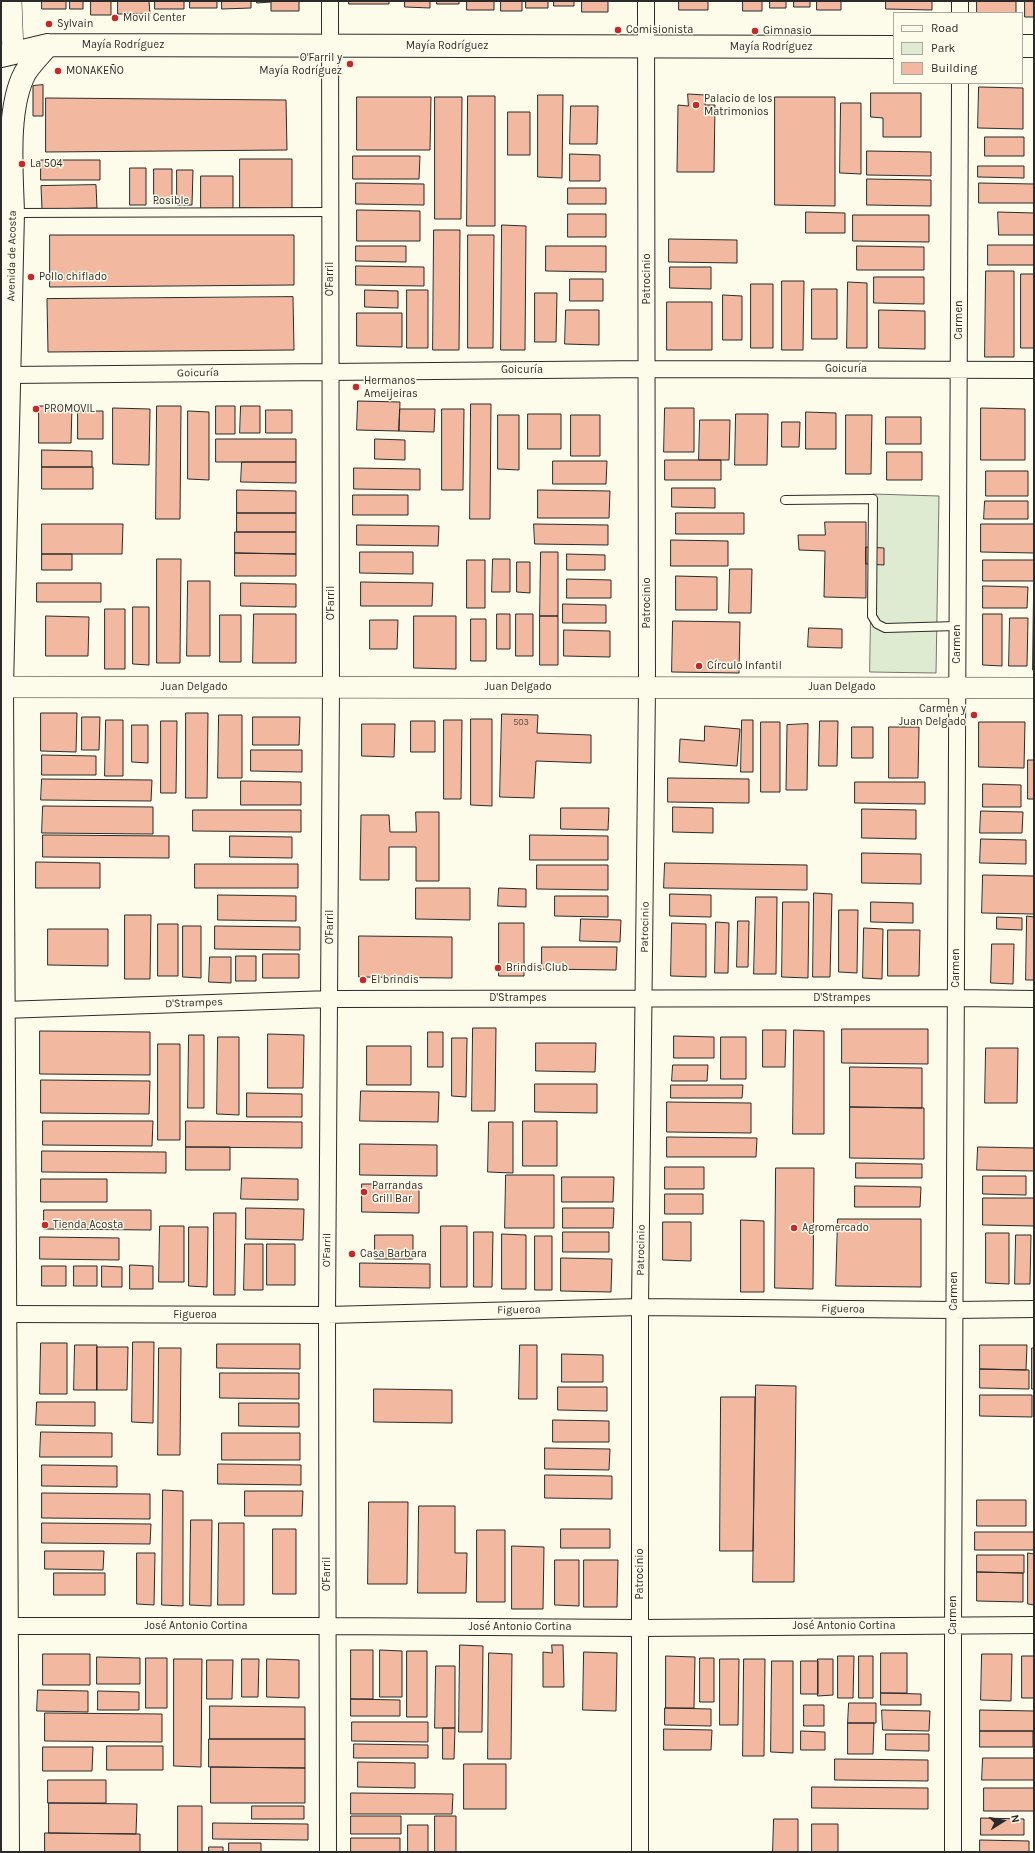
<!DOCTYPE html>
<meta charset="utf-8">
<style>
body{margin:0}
#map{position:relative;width:1035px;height:1853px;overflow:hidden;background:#fdfbea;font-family:Karla,sans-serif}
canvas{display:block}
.frame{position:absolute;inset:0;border:2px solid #2b2b2b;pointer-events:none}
.legend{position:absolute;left:893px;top:12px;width:130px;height:72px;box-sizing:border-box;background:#fdfbea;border:1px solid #a9a89e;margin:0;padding:5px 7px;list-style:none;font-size:12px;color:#2b2b2b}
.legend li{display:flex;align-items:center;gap:8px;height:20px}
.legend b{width:20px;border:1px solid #a9a89e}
.north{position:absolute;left:983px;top:1801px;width:40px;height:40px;-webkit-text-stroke:3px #fdfbea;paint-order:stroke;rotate:79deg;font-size:11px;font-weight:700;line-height:16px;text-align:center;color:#2b2b2b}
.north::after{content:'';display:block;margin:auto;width:14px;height:18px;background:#2b2b2b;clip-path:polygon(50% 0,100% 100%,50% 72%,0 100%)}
</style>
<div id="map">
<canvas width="1035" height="1853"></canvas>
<div class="frame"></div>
<ul class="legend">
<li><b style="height:5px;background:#fdfbea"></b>Road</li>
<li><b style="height:11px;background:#deebd1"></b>Park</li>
<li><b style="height:11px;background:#f2b8a0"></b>Building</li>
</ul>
<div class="north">N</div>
</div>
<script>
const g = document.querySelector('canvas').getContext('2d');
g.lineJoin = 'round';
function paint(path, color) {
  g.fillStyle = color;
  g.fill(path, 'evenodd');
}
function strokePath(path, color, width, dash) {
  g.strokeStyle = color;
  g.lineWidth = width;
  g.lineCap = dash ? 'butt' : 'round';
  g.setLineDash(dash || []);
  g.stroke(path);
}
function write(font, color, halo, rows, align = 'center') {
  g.font = font + ' Karla,sans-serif';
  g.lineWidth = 3;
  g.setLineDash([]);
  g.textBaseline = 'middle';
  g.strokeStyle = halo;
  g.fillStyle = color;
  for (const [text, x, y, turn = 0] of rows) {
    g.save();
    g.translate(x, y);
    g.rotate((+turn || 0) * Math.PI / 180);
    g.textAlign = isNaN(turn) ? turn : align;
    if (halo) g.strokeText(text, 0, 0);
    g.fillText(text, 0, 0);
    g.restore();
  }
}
const green = new Path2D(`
 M873 494 939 496 936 673 870 672Z`);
paint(green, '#deebd1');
strokePath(green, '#74746e', 1);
const building = new Path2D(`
 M42 1H66V9H42Z
 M70 1H83V9H70Z
 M91 1H111V15H91Z
 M118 1H149L150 14H118Z
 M155 1H184V9H155Z
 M190 1H217V8H190Z
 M222 1H251V8L222 9Z
 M257 1H299V11H271V2L257 3Z
 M349 1H389V4H349Z
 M405 1H430V8L405 7Z
 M437 1H459V4H437Z
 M467 1H494V10H467Z
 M501 1H522V11H501Z
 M526 1H548V8H526Z
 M554 1H574V6H554Z
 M582 1H608V12H582Z
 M679 1H708V10H679Z
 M743 1H762V11H743Z
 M770 1H786V8H770Z
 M794 1H810V7H794Z
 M817 1H841V10H817Z
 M886 1H932V10L886 9Z
 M977 1H1016V13H977Z
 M1025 1H1034V17H1025Z
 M43 85V116H33V86Z
 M979 87 1023 88V129L978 128Z
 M871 93H921V137H883V118L871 117Z
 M688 94 705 95V105H715L714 172H677L678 105 688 106Z
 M538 95H563L562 178 538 177Z
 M468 96H495V226H467Z
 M357 97H431L430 150H357Z
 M435 97H462L461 219H435Z
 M775 97H835V206L775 205Z
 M46 98 286 100 287 150 46 152Z
 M841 103H861V174L840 173Z
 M571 106H598L597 144H570Z
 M508 112H530V155H508Z
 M985 137H1024V156H985Z
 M867 151 931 152V176L867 175Z
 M570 154 600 155V181H570Z
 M353 156H420L419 179H353Z
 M240 159H292V209L240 208Z
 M41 160H100V180H41Z
 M978 166H1024V178L978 177Z
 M130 168H146V205H130Z
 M154 169H172V204L154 203Z
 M177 170H193L192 205H177Z
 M201 176H233V209H201Z
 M867 179 931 180V206L867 205Z
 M356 183 424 184V205L356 204Z
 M979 183 1034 184V203H979Z
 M96 185 97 208 42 209 41 186Z
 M568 188H606V204H568Z
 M357 210 420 211V241H357Z
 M806 212 845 213V233H806Z
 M998 212 1034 213V235H999Z
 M568 214H606V237H568Z
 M853 215H929V242L853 241Z
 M502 225 526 226 525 350H501Z
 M434 230H460L459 350H433Z
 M50 235H294V285L50 287Z
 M468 235H494L493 348H468Z
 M669 239 737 240V263L669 262Z
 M988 245H1034V265H988Z
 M356 246H406V262L356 261Z
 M546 246H606V272L546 271Z
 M857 246 924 247V270H857Z
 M356 266 424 267V286L356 285Z
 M670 267H711V289L670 288Z
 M986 271H1014V357H985Z
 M1021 274H1034V348H1021Z
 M874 277H924V304L874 303Z
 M570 279H603V301H570Z
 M782 281H804L803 350H782Z
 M848 282 867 283V348H847Z
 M751 284H773V348H751Z
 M812 289H837V339H812Z
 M365 290 398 291V308L365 307Z
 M407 290H428V348H407Z
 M535 293H557L556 342H535Z
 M723 295 742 296V340H723Z
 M293 297 294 350 48 352 47 299Z
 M667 302H712V350H667Z
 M566 310H599V345L565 344Z
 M879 310 925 311V349L879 348Z
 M357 313H402V347L357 346Z
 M358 401 400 402 399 431 357 430Z
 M471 404H491L490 519H470Z
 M39 406H72L71 443H39Z
 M157 406H181L180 519H156Z
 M216 406H235V434H216Z
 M241 406H260V433H240Z
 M113 408 150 409 149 465 113 464Z
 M665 408H694V452H664Z
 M981 408 1025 409V460H981Z
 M400 409H435L434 432 399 431Z
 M442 409H464L463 490H442Z
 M266 410H292V433H266Z
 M78 411H103V439H78Z
 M188 411 209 412V480L188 479Z
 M806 412 836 413V449H806Z
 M528 414H561V449H528Z
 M736 414H768L767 465H735Z
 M498 415H519V470L498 469Z
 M571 415H600V456H571Z
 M846 415H872L871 474H846Z
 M886 417H921V444H886Z
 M700 420H730L729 460H699Z
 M782 422H800L799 447H782Z
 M216 439H296V462H216Z
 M375 439 405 440V460L375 459Z
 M42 450 92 451V467H42Z
 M887 452H922V480H887Z
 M665 460H721V480H665Z
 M553 461H607L606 484H553Z
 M242 462H296V483L241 482Z
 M42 467H93V489H42Z
 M354 468 420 469V490L354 489Z
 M986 471H1028V496H986Z
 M672 488H715V508L672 507Z
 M237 490 296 491V513H237Z
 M538 490 610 491 609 518H538Z
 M353 495H408V515H353Z
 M985 501H1028V519H984Z
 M237 513H296V532H237Z
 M676 513H744V534H676Z
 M825 522H866V598L824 597 825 551 799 550 798 535H825Z
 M42 524H123L122 554H42Z
 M534 524 608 525V545L535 544Z
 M981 524H1034V553L981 552Z
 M357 525 439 526 438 546 357 545Z
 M235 532H296V554L235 553Z
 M671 540 728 541V566H671Z
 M866 547 884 548V565L866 564Z
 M360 552H413V574L360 573Z
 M541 552H558V616H540Z
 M235 553 296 554V576H235Z
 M42 554H72V570H42Z
 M567 554 605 555V570H567Z
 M157 559H181L180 663H157Z
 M493 559H510V592H492Z
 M467 560H485V608H467Z
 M983 560H1034V581H983Z
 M1034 560V670H1033Z
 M517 562H530V593L517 592Z
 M730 569H752L751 613H729Z
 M676 576 717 577V610H676Z
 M567 579 611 580V598H567Z
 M188 581H210V656H187Z
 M361 582 433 583 432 606H361Z
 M37 583H101V602H37Z
 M241 583 296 584V607L241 606Z
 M983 586 1028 587 1027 608H983Z
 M563 604 606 605V623H563Z
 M133 607H149V665L133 664Z
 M105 609H125V669H105Z
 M254 614H296V663H253Z
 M497 614H510V649H497Z
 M516 614H533V656H516Z
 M983 614H1002V666L983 665Z
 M220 615H241V662H220Z
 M46 616 89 617 88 656H46Z
 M414 616H456V669L414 668Z
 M540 616H558V665H540Z
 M1010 618H1028L1027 666H1009Z
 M471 619H486V661H471Z
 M370 620H398L397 649H370Z
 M673 621 740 622 739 673 672 672Z
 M809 628 842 629V648L808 647Z
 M564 630 610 631V657L564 656Z
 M41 713H77L76 752 41 751Z
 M186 713H208L207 798H186Z
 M502 714 538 715 537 733 591 735V763L536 761 534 798 500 797Z
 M219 715H242V778H218Z
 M82 717H100L99 750H82Z
 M253 717H300L299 745H253Z
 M471 719H492V806L471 805Z
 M106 720H123V776H105Z
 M444 720H462L461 799H444Z
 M742 720H753V772H741Z
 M161 721H177L176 793H161Z
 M411 721H435V752H411Z
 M820 721H838L837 766H819Z
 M761 722H780V792H761Z
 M979 722H1025L1024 768 979 767Z
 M362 724H395L394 757 362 756Z
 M808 724 807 790H786L787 725Z
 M132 725H148V763L132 762Z
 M705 726 740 729 737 766 679 762 680 739 704 741Z
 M852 727H873V758H852Z
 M889 727H919L918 778H889Z
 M251 750H302V772L251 771Z
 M42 755 96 756V775H42Z
 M1028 760H1034V799H1028Z
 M668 778 749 779V803L668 802Z
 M42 779 152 780 151 801 41 800Z
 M241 781 301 782V805H241Z
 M855 782H925V804L855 803Z
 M983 784 1021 785V807H983Z
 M43 806 153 807V834L42 833Z
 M673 807 713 808V833L673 832Z
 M561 808H609L608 830 561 829Z
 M862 809 916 810V839L862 838Z
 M193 810H301V832L193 831Z
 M981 811 1023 812 1022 833H980Z
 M416 812H439V881H416V847H389V880H360L361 815H389L390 832H416Z
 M43 835 169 836V858L43 857Z
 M530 835 608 836V860H530Z
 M230 836 292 837V858L230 857Z
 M981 839 1026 840V864L980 863Z
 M862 853 921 854V884L862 883Z
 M36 862 100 863V888H36Z
 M665 863 807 865V890L664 888Z
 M195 864H298V888H195Z
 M537 865H608V890L537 889Z
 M983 875 1034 876V914L982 913Z
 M416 888H470V920L416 919Z
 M499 888 526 889V907L498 906Z
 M814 893 832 894 830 977H813Z
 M670 894 711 895V917L670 916Z
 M218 895 296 896V921L218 920Z
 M555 896H608V917L555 916Z
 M756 897H777L776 974H754Z
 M783 902H809L808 978 782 977Z
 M871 902 913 903V923L871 922Z
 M839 910H858L857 973 839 972Z
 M125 915H151L150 979H125Z
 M1027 916 1034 917V980H1026Z
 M997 917 1022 918V930L997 929Z
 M581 919 621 920 620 942 580 941Z
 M738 921H749L748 967H737Z
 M716 922 729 923 728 973H715Z
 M499 923H524V976H499Z
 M672 923 706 924V977L671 976Z
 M158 924H178V976H158Z
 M183 926H201V978L183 977Z
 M215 926 300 927V950L215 949Z
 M864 928 883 929 882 979 863 978Z
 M48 929H108V966L48 965Z
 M888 930H920L919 976H888Z
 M359 936 452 937V978L359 977Z
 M992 944H1014L1013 984 991 983Z
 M542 947H617L616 970 542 969Z
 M263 954H299V978H263Z
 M236 956H256V981H236Z
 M210 957H231V983L209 982Z
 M473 1028H496L495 1111H472Z
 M842 1029H928V1064L842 1063Z
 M763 1030H786L785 1067H763Z
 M794 1030 824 1031V1134H793Z
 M40 1031 150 1032V1075L40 1074Z
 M428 1032H443V1067H428Z
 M268 1034 304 1035 303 1088H268Z
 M189 1035H204V1108H188Z
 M674 1036 714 1037V1058H674Z
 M218 1037H239V1115L217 1114Z
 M721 1037H746V1079H721Z
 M452 1038H467L466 1097 452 1096Z
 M536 1043H596L595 1072 536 1071Z
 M158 1044H180V1140H158Z
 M367 1046H411V1085H367Z
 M986 1048H1018L1017 1103H985Z
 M673 1065H708L707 1081H672Z
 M850 1067 922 1068V1108L850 1107Z
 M41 1080 150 1081 149 1114 41 1113Z
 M535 1084H597V1113L535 1112Z
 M671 1085H743L742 1098H671Z
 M361 1091 439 1092 438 1122 360 1121Z
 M247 1093 302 1094V1117H247Z
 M667 1102 751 1103V1133L667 1132Z
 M850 1107 924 1108V1159L850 1158Z
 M43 1121H153L152 1146 43 1145Z
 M186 1121 302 1122V1148L186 1147Z
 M523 1121H557V1166H523Z
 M489 1122H513V1173L488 1172Z
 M667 1137 757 1138 756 1157H667Z
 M360 1144 437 1145V1176L360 1175Z
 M186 1147H230V1170H186Z
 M978 1147 1034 1148V1171L977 1170Z
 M42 1151 166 1152V1173L42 1172Z
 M856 1163 922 1164V1178H856Z
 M665 1167H704V1189H665Z
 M776 1168H814L813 1289 775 1288Z
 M506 1175H554V1228H505Z
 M983 1176H1026V1195L983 1194Z
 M562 1177H614L613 1202H562Z
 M242 1178 298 1179V1200L241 1199Z
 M41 1179H107V1202H41Z
 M362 1184H419V1213L362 1212Z
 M855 1186 921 1187 920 1207H855Z
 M665 1194H703V1214H665Z
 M983 1198H1034V1226L983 1225Z
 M246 1208 304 1209 303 1240 246 1239Z
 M563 1208H614L613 1228H563Z
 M44 1210H151V1230L44 1229Z
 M214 1213H236L235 1295H214Z
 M838 1219H921V1287L836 1286Z
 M741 1220 764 1221V1292H741Z
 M663 1222H691V1261L663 1260Z
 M160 1226H184V1282H159Z
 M441 1226H467V1287H441Z
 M189 1227H208L207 1287 189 1286Z
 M474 1232H493L492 1287H474Z
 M563 1232H609V1252H563Z
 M986 1233H1009V1284L986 1283Z
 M502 1234 526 1235V1289H502Z
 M375 1235H413V1259H375Z
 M1016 1235H1031L1030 1284H1015Z
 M535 1236H552V1290H535Z
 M40 1237 119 1238V1260L40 1259Z
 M245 1244H263V1290H244Z
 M267 1244H295V1285H267Z
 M561 1258 612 1259 611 1292 561 1291Z
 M360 1263 430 1264V1288L360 1287Z
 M130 1265 153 1266V1289H130Z
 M42 1266H66V1286H42Z
 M74 1266H97V1286H74Z
 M102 1266 122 1267V1287H102Z
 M133 1342H154L153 1423 132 1422Z
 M41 1343H67V1394H40Z
 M217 1344H300V1369L217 1368Z
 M75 1345H97V1390H74Z
 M520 1345H537V1399H519Z
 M980 1345H1027L1026 1370 980 1369Z
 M97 1347H128L127 1390H97Z
 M159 1348H181L180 1455H158Z
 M1032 1348H1034V1389H1032Z
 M562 1354 603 1355V1382H562Z
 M980 1369 1029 1370V1389L980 1388Z
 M220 1373H299V1399L220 1398Z
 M756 1385 796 1386 794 1582H753Z
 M558 1387H607V1411L558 1410Z
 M374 1389 452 1390V1423L374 1422Z
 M980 1395H1032V1417L980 1416Z
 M721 1397H755L753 1551H720Z
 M37 1402H95V1426L36 1425Z
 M239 1403H299V1427L239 1426Z
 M553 1420 609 1421V1442H553Z
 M41 1432 112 1433V1457H40Z
 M222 1433H300V1460H222Z
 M545 1448 610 1449 609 1470 545 1469Z
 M218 1464 301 1465V1485L218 1484Z
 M42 1465 117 1466V1487L42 1486Z
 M545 1475 612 1476V1499L545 1498Z
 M163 1490 183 1491V1606L162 1605Z
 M245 1491H303L302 1516H245Z
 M42 1493 150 1494V1519L42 1518Z
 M977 1500H1026V1526H977Z
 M369 1502H408L407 1584H368Z
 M419 1506H455V1553H467L466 1593H418Z
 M191 1520H212L211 1606 190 1605Z
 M42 1523 151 1524 150 1544 42 1543Z
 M219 1523H244V1605H218Z
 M273 1529H296V1594H273Z
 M561 1529H610V1548H561Z
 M477 1530H505V1602H477Z
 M975 1532H1034V1550H975Z
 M512 1546 544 1547 543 1609H512Z
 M45 1551H104L103 1570 45 1569Z
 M137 1553H155L154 1605 137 1604Z
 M1028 1553 1034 1554V1605L1028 1604Z
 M977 1555H1024V1573L977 1572Z
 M555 1560H579V1606L555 1605Z
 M584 1560H618L617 1607H584Z
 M977 1572 1023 1573V1602L977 1601Z
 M54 1573H105V1595H54Z
 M460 1645 483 1646 482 1732H459Z
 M552 1645H563L564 1687H543V1652L552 1653Z
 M351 1650H373V1699H351Z
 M380 1650 402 1651V1697H380Z
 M407 1651H427V1717H407Z
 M584 1652 617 1653 616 1711 583 1710Z
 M489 1653 512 1654 511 1759H488Z
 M881 1653H907V1693H881Z
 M43 1654H90V1685H43Z
 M982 1654H1012L1011 1701 981 1700Z
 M666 1656 695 1657 694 1708H666Z
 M838 1656H854L853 1698H838Z
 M859 1656H873V1698H859Z
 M1022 1656H1034V1698H1022Z
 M97 1657 140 1658V1684H97Z
 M146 1658H167V1708H146Z
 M700 1658H714V1702H700Z
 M174 1659H202L201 1767 174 1766Z
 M242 1659H259L258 1697H242Z
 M267 1659 299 1660V1698L267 1697Z
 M720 1659H739L738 1725H720Z
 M744 1659H765L764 1756H743Z
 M818 1659H833V1695L818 1696Z
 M207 1660H233L232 1699H207Z
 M772 1661H793V1753L771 1752Z
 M801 1661H818V1694H801Z
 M436 1666H455V1728H435Z
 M38 1690 88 1691V1712L37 1711Z
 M98 1691 139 1692V1710H98Z
 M881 1693 921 1694V1705H881Z
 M351 1699 400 1700V1716H351Z
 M849 1703H876V1723H848Z
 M804 1705H824V1726H804Z
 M210 1706 305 1707V1739H210Z
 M665 1708 711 1709V1726L665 1725Z
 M882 1710 930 1711 929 1731 883 1730Z
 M980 1710 1034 1711V1731H980Z
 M45 1713 162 1714V1742L45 1741Z
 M352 1722H428V1742L352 1741Z
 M848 1723H874L873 1754H848Z
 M443 1728H455L454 1759H443Z
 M664 1729 712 1730 711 1750H664Z
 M801 1731 825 1732V1750H801Z
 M980 1731H1033V1747H980Z
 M886 1734H929V1751L886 1750Z
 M209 1739H305V1768L209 1767Z
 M354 1744 428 1745V1758H354Z
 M107 1746H163V1770H107Z
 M43 1747H93L92 1771H43Z
 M983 1758H1034V1780H982Z
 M835 1759 928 1760V1781L835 1780Z
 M358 1762 415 1763V1788L358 1787Z
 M464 1764H506V1809H464Z
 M211 1767 305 1768V1803H211Z
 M48 1780H106V1803H48Z
 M812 1787 928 1788V1809L812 1808Z
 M984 1788H1034V1811H984Z
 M351 1793 453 1794 452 1814H351Z
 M49 1803 137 1804 136 1834 49 1833Z
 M178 1806H202V1852H178Z
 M252 1806H304V1819H252Z
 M351 1816H401V1834H351Z
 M435 1816H456V1852H435Z
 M981 1818 1024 1819V1835H981Z
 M774 1819H798V1852H773Z
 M213 1823 308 1824V1840L213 1839Z
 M812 1824H838V1852H812Z
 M408 1825H428V1852H408Z
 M45 1833 140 1834V1852H45Z
 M351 1838H400V1852H351Z
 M980 1840 1029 1841V1852H980Z
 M229 1843H261V1852H229Z
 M209 1847H223V1852H209Z`);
paint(building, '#f2b8a0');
strokePath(building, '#2b2b2b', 1);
const service = new Path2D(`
 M15 213 330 212
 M785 500 873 499 872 616 877 624 885 628 957 626`);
const minor = new Path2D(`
 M960 1V13
 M9 375 647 369 1034 370
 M3 1010 330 999 956 998 1034 999
 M5 1314 327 1315 640 1307 954 1310 1034 1309
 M6 1626H327L640 1628 1034 1625
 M328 1852 327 1315 331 687 330 1
 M640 1852V1307L647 688 646 1
 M953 1852V1626L960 83`);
const tertiary = new Path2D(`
 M11 1 13 52
 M2 687 1034 688`);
const secondary = new Path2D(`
 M1022 46H1034
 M1 56 48 45 894 47
 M8 1852 2 687 13 213C12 173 6 109 25 73 31 63 41 54 48 45`);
strokePath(service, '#2b2b2b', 10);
strokePath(minor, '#2b2b2b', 18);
strokePath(tertiary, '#2b2b2b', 22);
strokePath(secondary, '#2b2b2b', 24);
strokePath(service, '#fdfbea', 8);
strokePath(minor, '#fdfbea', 16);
strokePath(tertiary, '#fdfbea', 21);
strokePath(secondary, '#fdfbea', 22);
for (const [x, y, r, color] of [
 [115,18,4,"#c62828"],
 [49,24,4,"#c62828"],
 [618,30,4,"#c62828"],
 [755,31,4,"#c62828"],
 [350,64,4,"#c62828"],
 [58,71,4,"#c62828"],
 [696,105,4,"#c62828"],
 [22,164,4,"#c62828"],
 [31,277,4,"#c62828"],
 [356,387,4,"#c62828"],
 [36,409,4,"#c62828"],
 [699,666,4,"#c62828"],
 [974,715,4,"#c62828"],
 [498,968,4,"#c62828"],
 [363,980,4,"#c62828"],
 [364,1192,4,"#c62828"],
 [45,1225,4,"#c62828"],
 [794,1228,4,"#c62828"],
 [352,1254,4,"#c62828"]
]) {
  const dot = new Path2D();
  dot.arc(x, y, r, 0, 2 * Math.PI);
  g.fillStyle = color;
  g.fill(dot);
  strokePath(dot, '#fdfbea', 1.5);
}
write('9px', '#5d4e48', null, [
 ["503",521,722]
]);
write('11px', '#2b2b2b', '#fdfbea', [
 ["Movil Center",123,18],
 ["Sylvain",57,24],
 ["Comisionista",626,30],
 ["Gimnasio",763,31],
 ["O'Farril y",342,58,"right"],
 ["Mayía Rodríguez",342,71,"right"],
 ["MONAKEÑO",66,71],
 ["Palacio de los",704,99],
 ["Matrimonios",704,112],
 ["La 504",30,164],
 ["Pollo chiflado",39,277],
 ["Hermanos",364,381],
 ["Ameijeiras",364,394],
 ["PROMOVIL",44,409],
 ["Círculo Infantil",707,666],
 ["Carmen y",966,709,"right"],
 ["Juan Delgado",966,722,"right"],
 ["Brindis Club",506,968],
 ["El brindis",371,980],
 ["Parrandas",372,1186],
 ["Grill Bar",372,1199],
 ["Tienda Acosta",53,1225],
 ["Agromercado",802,1228],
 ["Casa Barbara",360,1254]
], 'left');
write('11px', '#2b2b2b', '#fdfbea', [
 ["Mayía Rodríguez",123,45],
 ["Mayía Rodríguez",447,46],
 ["Mayía Rodríguez",771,47],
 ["Posible",171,201],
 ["Avenida de Acosta",12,256,-89],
 ["O'Farril",330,279,-90],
 ["Patrocinio",647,279,-90],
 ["Carmen",959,320,-90],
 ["Goicuría",846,369],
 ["Goicuría",522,370],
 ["Goicuría",198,373,-1],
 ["O'Farril",331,603,-90],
 ["Patrocinio",647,603,-90],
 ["Carmen",957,644,-90],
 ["Juan Delgado",194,687],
 ["Juan Delgado",518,687],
 ["Juan Delgado",842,687],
 ["O'Farril",330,927,-90],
 ["Patrocinio",645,927,-89],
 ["Carmen",956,968,-90],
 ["D'Strampes",518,998],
 ["D'Strampes",842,998],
 ["D'Strampes",194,1003,-2],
 ["O'Farril",327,1250,-89],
 ["Patrocinio",641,1250,-89],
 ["Carmen",954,1291,-90],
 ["Figueroa",843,1309,1],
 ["Figueroa",519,1310,-1],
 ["Figueroa",195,1315],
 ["O'Farril",327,1574,-90],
 ["Patrocinio",640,1574,-90],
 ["Carmen",953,1615,-90],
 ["José Antonio Cortina",196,1626],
 ["José Antonio Cortina",844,1626],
 ["José Antonio Cortina",520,1627]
]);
</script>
